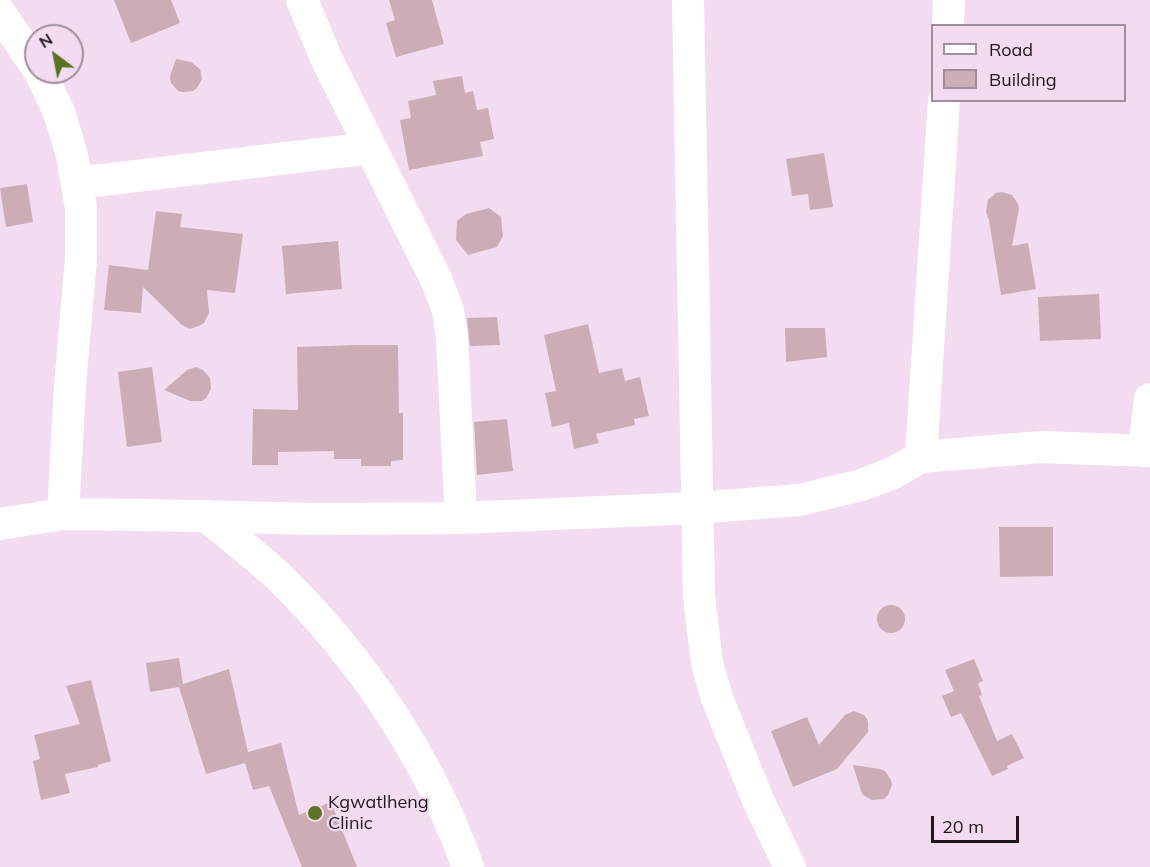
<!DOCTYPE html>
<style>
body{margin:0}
#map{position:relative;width:1150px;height:867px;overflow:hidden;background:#f3dcf1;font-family:Mulish,sans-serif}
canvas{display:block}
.legend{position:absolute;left:931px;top:24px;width:195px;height:78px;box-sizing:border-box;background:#f3dcf1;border:2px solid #9f8e9d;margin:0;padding:8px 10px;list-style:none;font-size:18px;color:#20181f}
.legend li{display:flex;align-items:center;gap:12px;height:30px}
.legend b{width:30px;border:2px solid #9f8e9d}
.north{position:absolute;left:24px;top:24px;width:60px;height:60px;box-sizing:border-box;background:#f3dcf1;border:2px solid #9f8e9d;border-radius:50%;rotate:328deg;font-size:16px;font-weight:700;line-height:24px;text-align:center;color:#20181f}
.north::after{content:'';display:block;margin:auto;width:21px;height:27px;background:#5a7325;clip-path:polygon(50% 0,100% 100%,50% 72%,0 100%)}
.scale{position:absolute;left:931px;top:816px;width:88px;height:27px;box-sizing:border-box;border:3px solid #20181f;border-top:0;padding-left:8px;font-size:18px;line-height:21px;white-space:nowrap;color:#20181f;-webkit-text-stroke:4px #f3dcf1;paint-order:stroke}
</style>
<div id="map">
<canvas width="1150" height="867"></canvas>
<ul class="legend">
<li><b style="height:8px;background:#fff"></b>Road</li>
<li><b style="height:16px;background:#ccadb6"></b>Building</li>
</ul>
<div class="north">N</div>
<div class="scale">20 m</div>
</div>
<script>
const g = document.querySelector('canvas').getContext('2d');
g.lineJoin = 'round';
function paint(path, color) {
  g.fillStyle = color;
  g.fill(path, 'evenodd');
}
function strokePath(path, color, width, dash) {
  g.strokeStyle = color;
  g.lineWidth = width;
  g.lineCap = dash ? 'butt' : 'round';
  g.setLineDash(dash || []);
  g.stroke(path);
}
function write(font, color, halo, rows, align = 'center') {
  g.font = font + ' Mulish,sans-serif';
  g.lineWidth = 4.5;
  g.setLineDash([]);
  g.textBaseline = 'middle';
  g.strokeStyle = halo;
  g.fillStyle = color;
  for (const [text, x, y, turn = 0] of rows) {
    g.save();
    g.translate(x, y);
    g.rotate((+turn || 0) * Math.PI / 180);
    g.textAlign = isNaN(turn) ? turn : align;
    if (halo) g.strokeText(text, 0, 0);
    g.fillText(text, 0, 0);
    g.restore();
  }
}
paint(new Path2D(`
 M114 0H171L180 23 131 43Z
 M389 0H432L444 44 396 57 386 23 395 20Z
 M176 59 191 62 200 69 202 79 197 88 193 91 182 92 178 91 171 83 170 78 171 73Z
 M462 76 465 93 473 91 477 110 488 108 494 139 480 142 483 156 409 170 400 120 411 118 408 101 436 95 433 81Z
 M824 153 833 207 810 210 808 194 792 196 786 159Z
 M27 184 33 222 6 227 0 188Z
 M1002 192 1012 195 1018 204 1019 209 1012 246 1028 243 1036 289 1001 295 989 220 986 212 988 200 996 193Z
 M489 208 501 217 503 236 497 247 468 255 456 240 457 221 466 214Z
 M156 211 182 214 180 227 243 234 235 293 207 290 209 313 204 323 199 326 190 329 182 325 143 287 141 313 104 310 109 265 148 270Z
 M338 241 342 289 286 294 282 246Z
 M1099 294 1101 339 1040 341 1038 297Z
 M497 317 500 345 470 346 467 318Z
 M588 324 599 373 622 368 625 381 640 377 649 416 634 419 635 425 596 434 599 443 574 449 569 423 552 427 545 393 556 391 544 335Z
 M785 328H825L827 357 786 362Z
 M357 345H398L399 413H403V460L391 461V466H361V459H334V451L278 452V465H252L253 409 298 410 297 347Z
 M152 367 162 442 127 447 118 372Z
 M196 367 203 370 210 378 211 389 206 398 202 401H190L164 390 187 370Z
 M507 419 513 471 477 475 474 422Z
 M999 527H1053V576L1000 577Z
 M877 619a14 14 0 1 1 28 0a14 14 0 1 1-28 0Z
 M179 658 183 684 229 669 248 752 281 743 299 815 331 802 357 867H302L269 786 253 790 245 763 206 774 179 687 150 692 146 663Z
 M974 659 983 681 978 683 982 695 979 696 997 741 1012 734 1024 758 1007 766 1008 769 992 776 961 713 951 717 942 696 954 691 945 670Z
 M91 680 111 761 98 765V767L65 774 70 793 41 800 33 761 40 759 34 735 80 724 66 686Z
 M854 711 864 715 867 719 868 723V732L837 769 793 787 771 731 807 717 819 745 845 715Z
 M853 765 880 769 885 771 891 780 892 785 888 795 884 799 872 800 863 795 861 791Z`), '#ccadb6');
strokePath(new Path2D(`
 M302 0 327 60 436 279 448 310 452 338 461 518
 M688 0 699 596 707 663 717 698 758 800 790 867
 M0 13 36 66
 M948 26 949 0
 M40 72 59 112 72 155 81 208V258L70 386 63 514
 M77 183 371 148
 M1144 451 1150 399
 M921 457 944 100
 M207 516C231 537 257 556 280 578 362 658 430 760 468 867
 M0 524 63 514 148 515 320 519 461 518 696 508 799 500 862 485 893 473 921 457 1041 447 1150 451`), '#fff', 32);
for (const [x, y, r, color] of [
 [315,813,8,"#5a7325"]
]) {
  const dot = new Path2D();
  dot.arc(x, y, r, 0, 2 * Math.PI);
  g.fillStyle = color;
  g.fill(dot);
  strokePath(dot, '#f3dcf1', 2);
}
write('18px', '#20181f', '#f3dcf1', [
 ["Kgwatlheng",328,803],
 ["Clinic",328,824]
], 'left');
</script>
